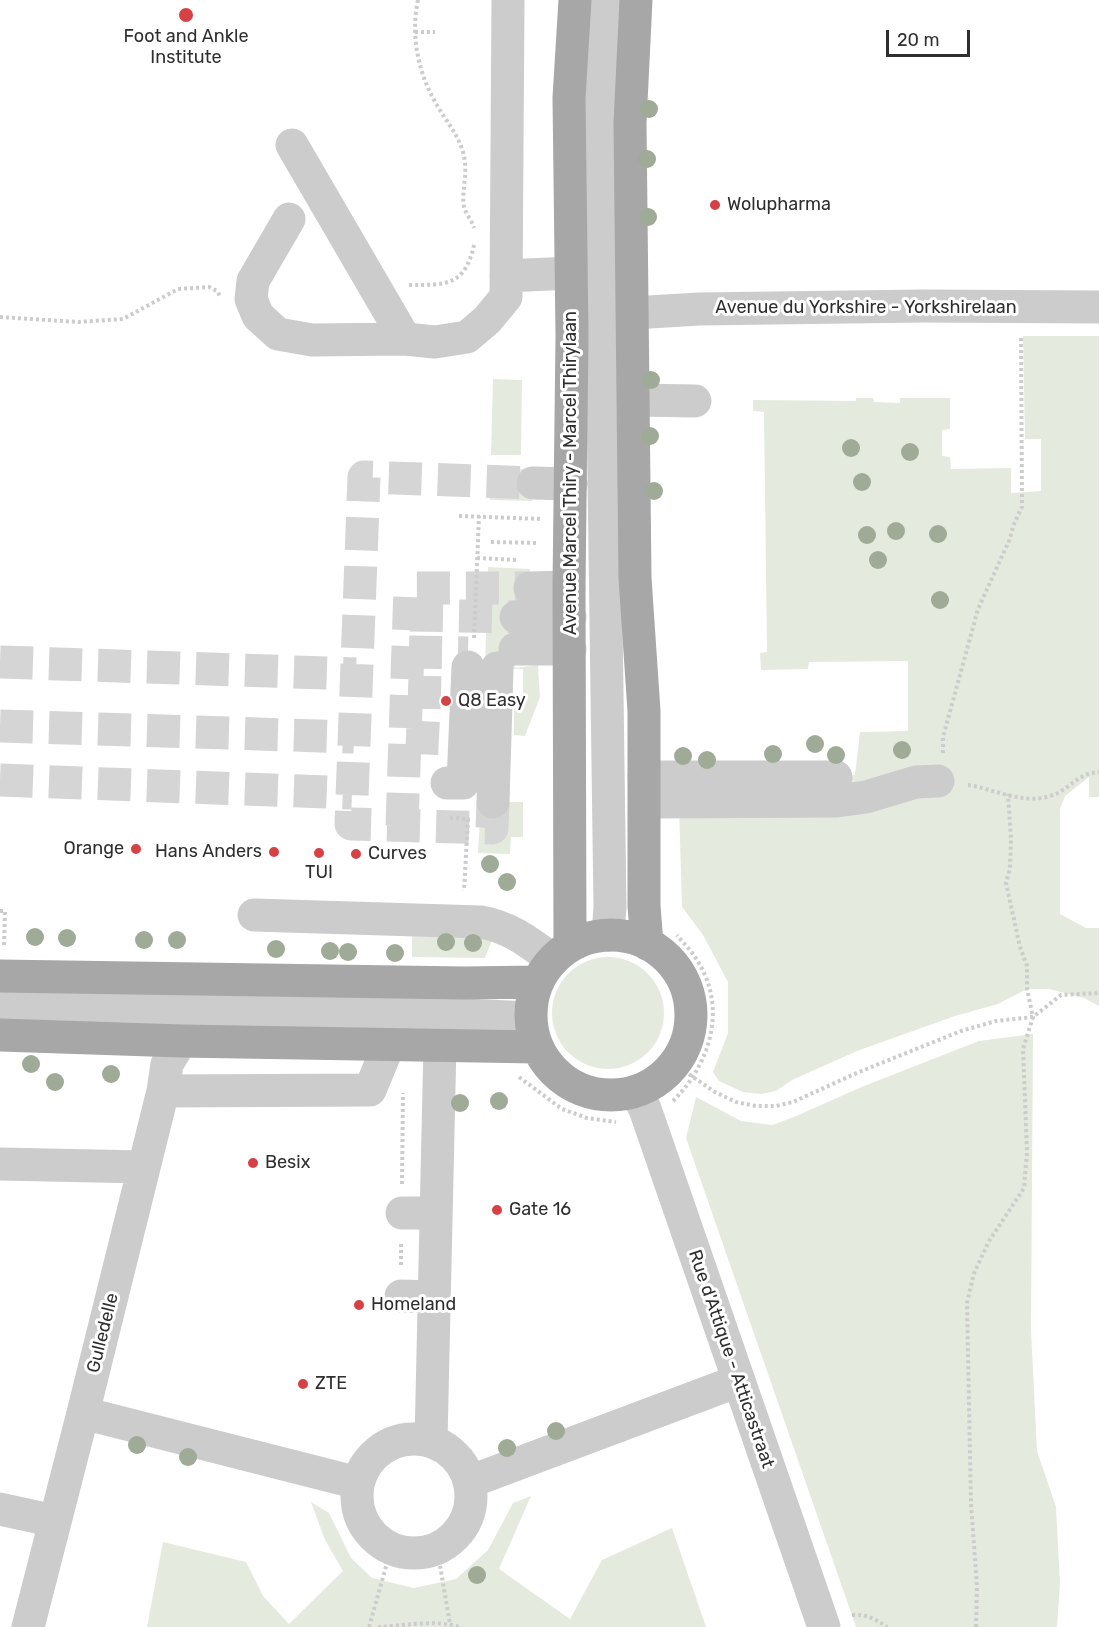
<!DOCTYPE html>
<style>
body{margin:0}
#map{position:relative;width:1099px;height:1627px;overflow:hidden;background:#fff;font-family:Rubik,sans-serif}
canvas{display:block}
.scale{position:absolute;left:886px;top:30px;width:84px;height:27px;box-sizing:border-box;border:3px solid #2f2f2f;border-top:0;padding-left:8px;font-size:18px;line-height:21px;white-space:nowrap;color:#2f2f2f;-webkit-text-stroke:4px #fff;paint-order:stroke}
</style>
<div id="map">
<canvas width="1099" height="1627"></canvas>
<div class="scale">20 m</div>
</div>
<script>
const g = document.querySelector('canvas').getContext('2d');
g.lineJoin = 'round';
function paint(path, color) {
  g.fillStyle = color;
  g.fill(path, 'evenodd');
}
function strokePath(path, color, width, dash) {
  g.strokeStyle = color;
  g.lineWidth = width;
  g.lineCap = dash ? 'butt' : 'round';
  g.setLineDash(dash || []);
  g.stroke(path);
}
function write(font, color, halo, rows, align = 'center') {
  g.font = font + ' Rubik,sans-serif';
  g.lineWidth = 6;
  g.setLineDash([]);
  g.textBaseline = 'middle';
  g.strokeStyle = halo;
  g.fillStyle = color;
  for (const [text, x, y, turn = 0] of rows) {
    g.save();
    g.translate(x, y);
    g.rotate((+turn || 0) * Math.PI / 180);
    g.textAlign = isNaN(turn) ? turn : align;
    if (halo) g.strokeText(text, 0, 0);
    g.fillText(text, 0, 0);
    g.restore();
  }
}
paint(new Path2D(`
 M1023 336H1099V797H1089V777L1065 796 1060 809V914L1086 928H1099V1006L1084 998 1049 989H1027L998 1004 955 1016 857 1051 792 1080 776 1091 761 1094 743 1092 719 1081 713 1072 728 1033V982L703 935 682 907 679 808 855 793 842 777 855 775 860 732 908 731V661L809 662 808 669 761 670 760 653 767 652 764 412 753 411V400L856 401V398H873L874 402 900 403V398H950V429L942 430V456L950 457 951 469 1011 468V493L1041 491V439H1025Z
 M493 379 522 380 521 455H491Z
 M491 467 521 469 533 467 532 501 490 500Z
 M488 567 530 569 529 602 516 603 515 668 538 665 540 697 525 736 514 735V702L523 701V669L485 668Z
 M481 802H523V837H511L510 854 478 853Z
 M412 934 493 937 485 958 412 957Z
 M552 1013a56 56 0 1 1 112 0a56 56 0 1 1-112 0Z
 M1033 1034 1031 1330 1037 1451 1056 1507 1060 1584 1057 1627H856L686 1138 696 1097 741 1121 772 1125 794 1117 864 1086 979 1041Z
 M531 1496 499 1569 570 1619 602 1560 672 1528 706 1627H147L163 1542 246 1562 263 1596 289 1624 343 1571 325 1540 311 1502 329 1513 351 1558 372 1578 414 1588 456 1579 488 1550 513 1503Z`), '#e4ebde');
strokePath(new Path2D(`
 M410 615 516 617
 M409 652 468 653
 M0 662 356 674
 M408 692 449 693
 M0 726 354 737
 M406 737 448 739
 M0 780 352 793
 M493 802 492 828 351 824 364 477 533 483
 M402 826 410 588H530`), '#d5d5d5', 33, [33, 16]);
strokePath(new Path2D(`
 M418 0C410 37 419 76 438 107 447 122 458 135 463 152 469 173 461 190 464 207 466 214 472 221 474 228
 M415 32H435
 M409 285C446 285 465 286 474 245
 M0 317 78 322 123 319 178 289 209 287 217 291 220 296
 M459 516 542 519
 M491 542 539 543
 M477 558 518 560
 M474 638 479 516
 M943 753V737L978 609 1009 541 1014 524 1022 507 1021 337
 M968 785C994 789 1024 805 1050 796 1070 790 1077 773 1099 772
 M450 818 468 819 464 891
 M0 911H5L4 947
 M674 1064 715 1092 736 1102 756 1106H776L793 1102 859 1072 961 1031 996 1021 1033 1017 1061 995 1099 993
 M519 1077 562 1109 587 1118 616 1122
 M673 1101C712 1062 728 1005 695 957 690 949 683 943 677 935
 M402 1184 403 1093
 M401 1265V1243
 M437 1548 450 1624
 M852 1615C867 1614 875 1619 887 1627
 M369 1627 391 1549
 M378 1627C403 1626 434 1619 459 1627
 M976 1627 977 1587 971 1504 967 1303 974 1273 989 1241 1024 1188 1027 1152 1023 1049 1033 1017 1027 989V966L1020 947 1006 883 1010 868 1011 839 1008 794`), '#ccc', 4, [3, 3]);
strokePath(new Path2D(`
 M605 0 599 119 610 907 608 935
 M292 145 405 339
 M289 219 253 281 251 299 258 316 278 334 312 340 405 339 435 342 467 337 487 320 506 297 508 0
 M506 276 571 273
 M633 313 699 309 923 306 1099 307
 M634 400 695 401
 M533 483 571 484
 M530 588 569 587
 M516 617H570
 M515 649H570
 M644 777H836
 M447 783H463L468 667
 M493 802 497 668
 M660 802 837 801 866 797 916 782 938 781
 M254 915 481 922C510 927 530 943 553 960
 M0 1005 464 1015 530 1018
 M163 1091 370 1090 389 1044
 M636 1091 645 1109 824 1627
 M0 1164 144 1167
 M402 1213H435
 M401 1296 434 1297
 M83 1413 358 1483
 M357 1496a57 57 0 1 1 114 0a57 57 0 1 1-114 0Z
 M431 1441 440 1044
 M469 1482 738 1381
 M0 1509 55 1521
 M28 1627 83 1413 163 1091 167 1064 181 1041`), '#ccc', 33);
strokePath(new Path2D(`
 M636 0 630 123 635 578 644 711V906L647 944
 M531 1015a80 80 0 1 1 160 0a80 80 0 1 1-160 0Z
 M570 946 569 587 572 336 569 98 575 0
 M0 976 464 983 538 982
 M0 1035 181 1041 537 1047`), '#a7a7a7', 33);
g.fillStyle = '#9fab96';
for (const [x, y] of [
 [649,109],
 [647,159],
 [648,217],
 [651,380],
 [650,436],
 [851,448],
 [910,452],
 [862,482],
 [654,491],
 [896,531],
 [938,534],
 [867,535],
 [878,560],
 [940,600],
 [815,744],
 [902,750],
 [773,754],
 [836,755],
 [683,756],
 [707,760],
 [490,864],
 [507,882],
 [35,937],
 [67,938],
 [144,940],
 [177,940],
 [446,942],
 [473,943],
 [276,949],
 [330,951],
 [348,952],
 [395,953],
 [31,1064],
 [111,1074],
 [55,1082],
 [499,1101],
 [460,1103],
 [556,1431],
 [137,1445],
 [507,1448],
 [188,1457],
 [477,1575]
]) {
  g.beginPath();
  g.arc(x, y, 9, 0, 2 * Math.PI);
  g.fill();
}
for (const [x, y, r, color] of [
 [186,15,8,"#d64145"],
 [715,205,6,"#d64145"],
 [446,701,6,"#d64145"],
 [136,849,6,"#d64145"],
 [274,852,6,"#d64145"],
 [319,853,6,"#d64145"],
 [356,854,6,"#d64145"],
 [253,1163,6,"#d64145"],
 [497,1210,6,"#d64145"],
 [359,1305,6,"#d64145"],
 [303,1384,6,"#d64145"]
]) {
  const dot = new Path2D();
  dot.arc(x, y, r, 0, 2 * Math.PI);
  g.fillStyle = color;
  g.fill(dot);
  strokePath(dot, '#fff', 2);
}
write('18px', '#2f2f2f', '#fff', [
 ["Foot and Ankle",186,37,"center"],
 ["Institute",186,58,"center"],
 ["Wolupharma",727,205],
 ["Q8 Easy",458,701],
 ["Orange",124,849,"right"],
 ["Hans Anders",262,852,"right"],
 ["Curves",368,854],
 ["TUI",319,873,"center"],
 ["Besix",265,1163],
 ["Gate 16",509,1210],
 ["Homeland",371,1305],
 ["ZTE",315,1384]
], 'left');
write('18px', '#2f2f2f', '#fff', [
 ["Avenue du Yorkshire - Yorkshirelaan",866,308],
 ["Avenue Marcel Thiry - Marcel Thirylaan",571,473,-90],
 ["Gulledelle",103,1333,-76],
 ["Rue d'Attique - Atticastraat",731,1359,71]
]);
</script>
